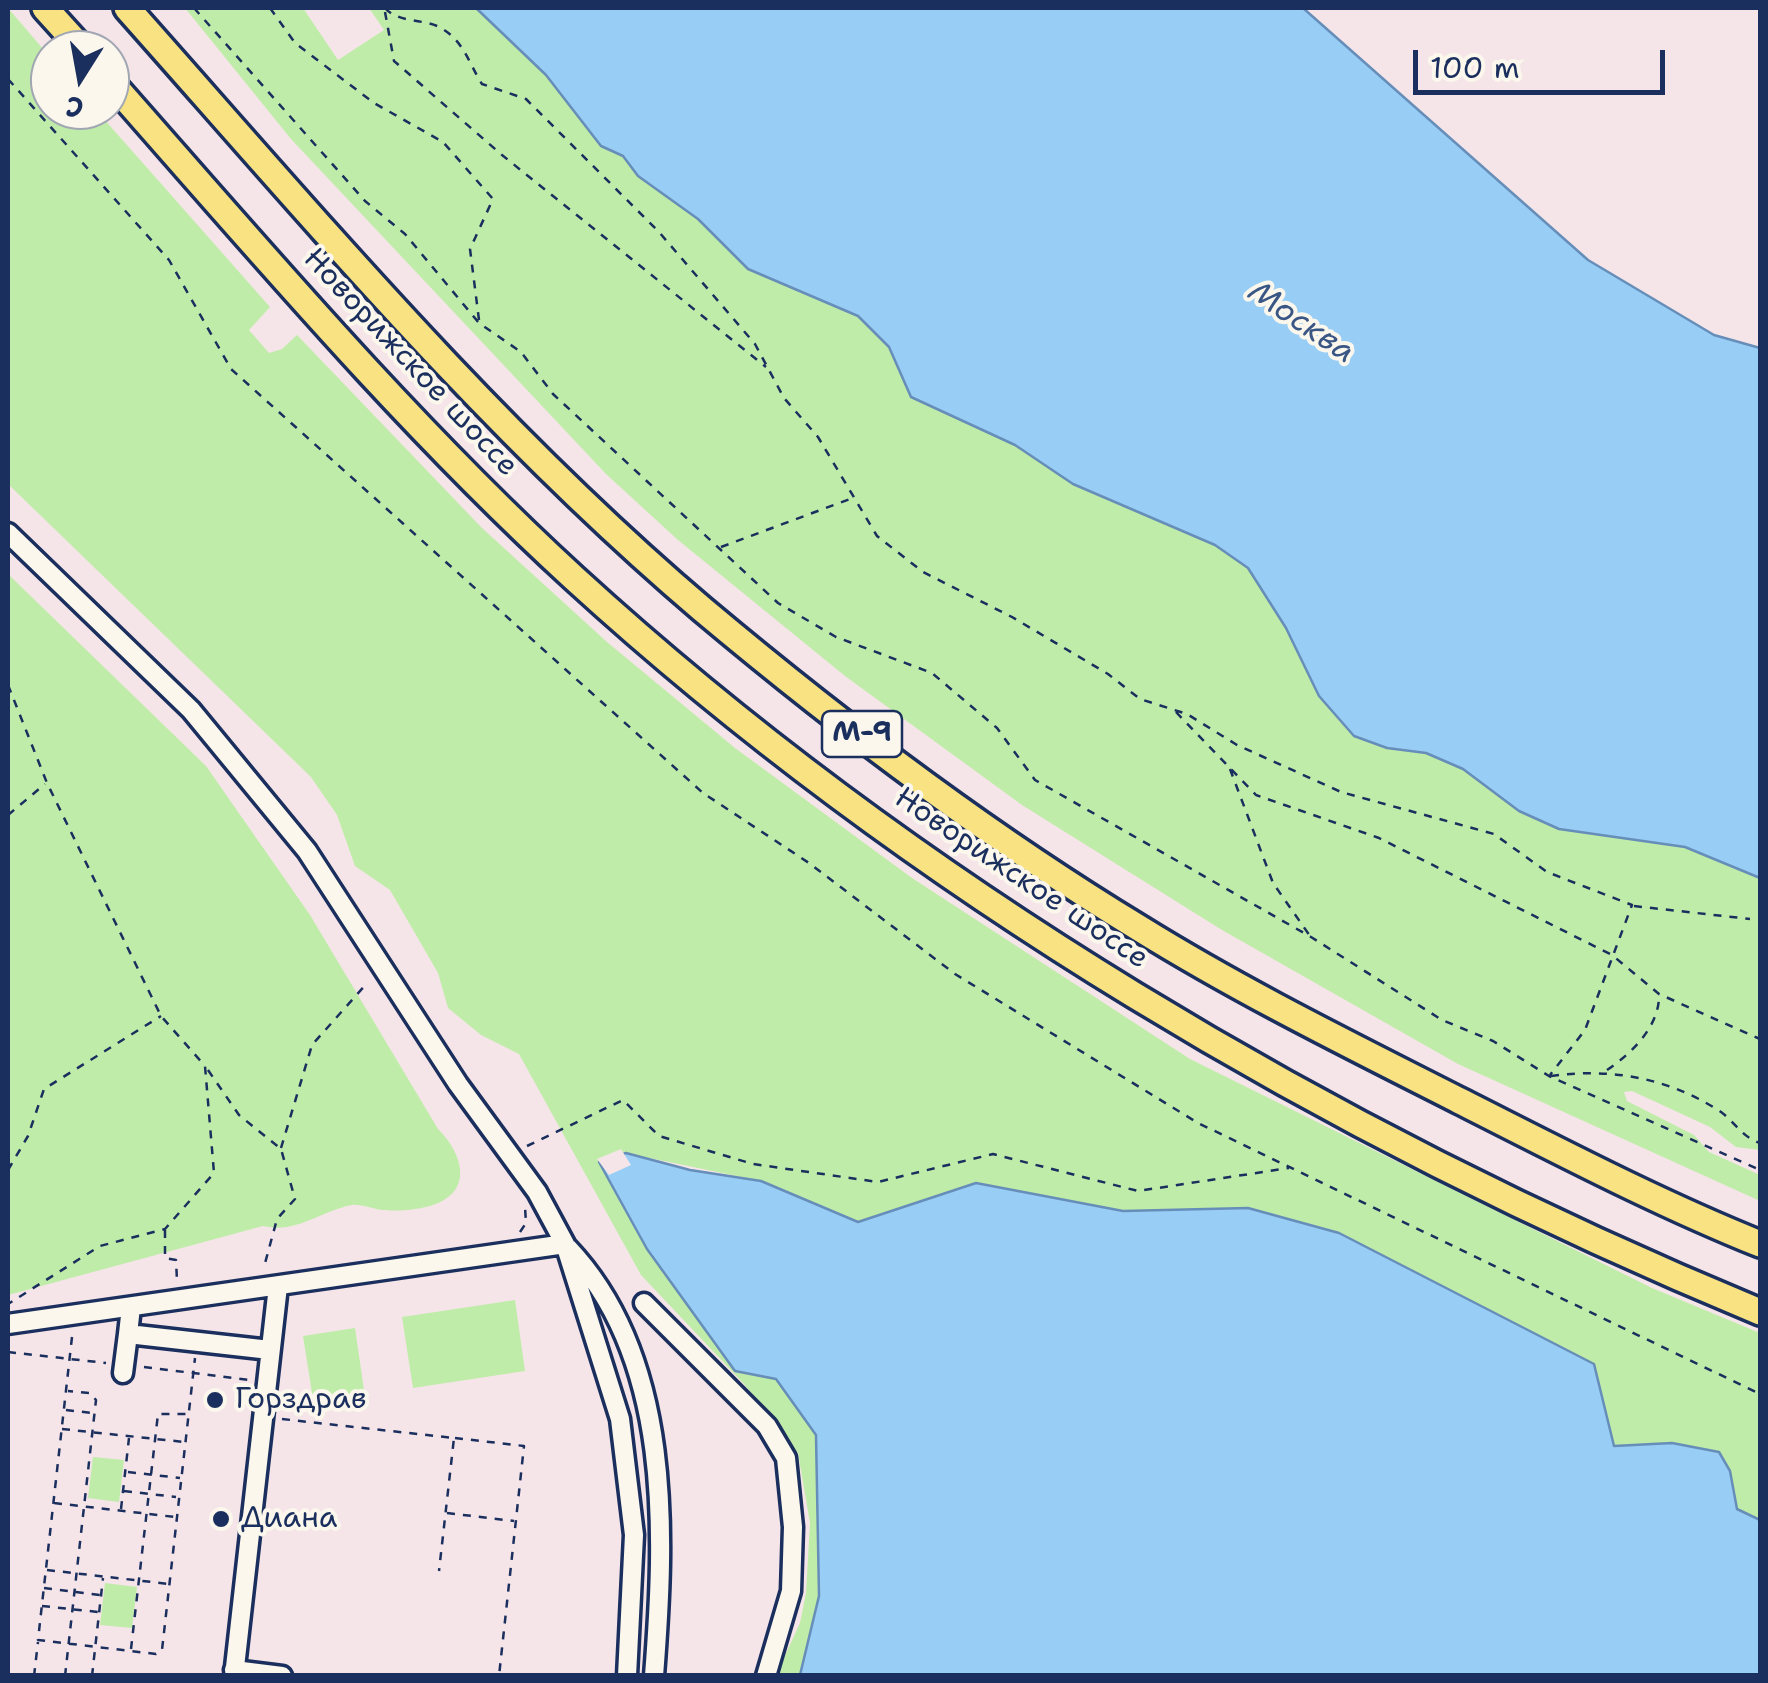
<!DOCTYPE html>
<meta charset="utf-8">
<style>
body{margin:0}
#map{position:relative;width:1768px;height:1683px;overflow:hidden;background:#f5e5e8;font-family:"Shantell Sans",sans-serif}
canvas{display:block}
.frame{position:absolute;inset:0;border:10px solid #1b2f5e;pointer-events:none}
.north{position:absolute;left:30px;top:30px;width:100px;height:100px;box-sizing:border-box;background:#fbf7ec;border:2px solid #a1a7b3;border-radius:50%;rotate:191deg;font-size:28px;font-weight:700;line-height:40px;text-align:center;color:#1b2f5e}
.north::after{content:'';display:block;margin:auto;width:35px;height:45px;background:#1b2f5e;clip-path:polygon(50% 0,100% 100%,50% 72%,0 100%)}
.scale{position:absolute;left:1413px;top:50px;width:252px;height:45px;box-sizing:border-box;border:5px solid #1b2f5e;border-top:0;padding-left:12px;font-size:30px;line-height:35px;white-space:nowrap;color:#1b2f5e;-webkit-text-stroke:8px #fbf7ec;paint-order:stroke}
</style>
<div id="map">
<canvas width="1768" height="1683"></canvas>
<div class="frame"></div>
<div class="north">С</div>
<div class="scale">100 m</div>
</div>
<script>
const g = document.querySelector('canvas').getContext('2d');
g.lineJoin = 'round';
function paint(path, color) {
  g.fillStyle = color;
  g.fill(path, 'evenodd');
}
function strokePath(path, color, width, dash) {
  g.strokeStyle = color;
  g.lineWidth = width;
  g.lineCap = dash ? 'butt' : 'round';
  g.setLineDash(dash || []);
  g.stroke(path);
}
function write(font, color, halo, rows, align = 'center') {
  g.font = font + ' "Shantell Sans",sans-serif';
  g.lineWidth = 8;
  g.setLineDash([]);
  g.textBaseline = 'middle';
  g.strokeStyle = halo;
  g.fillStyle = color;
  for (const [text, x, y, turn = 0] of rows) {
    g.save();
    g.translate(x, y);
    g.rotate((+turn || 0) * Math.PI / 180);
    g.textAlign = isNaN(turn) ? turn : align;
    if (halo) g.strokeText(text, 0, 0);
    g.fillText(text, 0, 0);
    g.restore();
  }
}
paint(new Path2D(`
 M8 8 50 57V110H96L270 307 249 330 269 353 282 349 297 335 482 528 607 642 735 748 912 878 1190 1059 1652 1288 1760 1333V1520L1737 1509 1730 1471 1672 1443 1614 1446 1594 1364 1248 1208 1123 1211 976 1183 858 1222 761 1181 625 1153 599 1163 647 1249 735 1371 776 1379 816 1435 819 1596 800 1675H776L800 1623 806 1593 810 1523 798 1453 744 1384 641 1275 519 1054 481 1035 448 1008 438 973 390 890 355 866 337 815 311 777 8 484Z
 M185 8H303L338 60 384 30 369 8H476L546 75 601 146 623 156 638 176 698 219 748 269 857 315 889 347 911 397 1015 445 1073 484 1215 545 1248 568 1286 628 1387 748 1426 753 1463 769 1519 811 1559 829 1685 847 1760 878V1150L1736 1147 1710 1127 1632 1091 1624 1092 1627 1101 1694 1135 1709 1152 1760 1175V1201L1458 1064 1222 930 1022 805 845 676 678 540 606 474 291 139Z
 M8 574 206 766 310 915 438 1129C450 1141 462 1159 460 1177 456 1209 407 1212 382 1210 373 1209 361 1204 352 1205 320 1211 297 1234 263 1226L8 1295Z
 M515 1300 525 1371 413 1388 402 1317Z
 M355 1328 366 1404 315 1412 303 1336Z
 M93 1457 124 1460 119 1502 88 1498Z
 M105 1583 137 1587 132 1628 100 1625Z`), '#c0eca9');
const water = new Path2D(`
 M476 8H1303L1588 260 1714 335 1760 348V878L1685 847 1559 829 1519 811 1463 769 1426 753 1387 748 1354 736 1319 696 1286 628 1248 568 1215 545 1073 484 1015 445 911 397 889 347 858 316 748 269 698 219 638 176 623 156 601 146 546 75Z
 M626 1153 690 1170 761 1181 858 1222 976 1183 1123 1211 1248 1208 1339 1233 1594 1364 1614 1446 1672 1443 1719 1452 1730 1471 1737 1509 1760 1520V1675H800L819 1596 816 1435 776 1379 735 1371 647 1249 599 1162Z`);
paint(water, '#98cdf6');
strokePath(water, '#668eb9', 2.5);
paint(new Path2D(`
 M621 1149 631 1165 609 1175 597 1159Z`), '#f5e5e8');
const minor = new Path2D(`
 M8 533 191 710 307 851 458 1084 537 1192 565 1244 620 1419 634 1535 627 1676
 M568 1248C673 1359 665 1534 654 1676
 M644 1303 767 1426 786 1458 793 1527 791 1591 766 1676
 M131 1307 128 1334 270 1350
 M8 1324 565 1244
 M123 1373 128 1334
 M234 1670 282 1676
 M234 1676 278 1286`);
const highway = new Path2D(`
 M45 8 83 50
 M127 8C310 214 491 430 702 609 839 724 986 835 1139 928 1242 992 1352 1046 1460 1101 1559 1151 1658 1203 1760 1244
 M110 81C259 250 407 425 574 578 914 889 1335 1136 1760 1312`);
strokePath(minor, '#1b2f5e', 25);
strokePath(highway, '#1b2f5e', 32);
strokePath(new Path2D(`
 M194 8 365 201 405 234 479 323 521 352 553 394 778 603 836 637 932 673 997 728 1035 780 1311 937 1442 1020 1493 1041 1549 1076 1760 1170
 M270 8 295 43 374 103 443 142 493 199 470 249 479 320
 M385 8C397 22 420 19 437 26 463 38 468 62 482 84L526 99 659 232 755 344 784 398 818 437 877 536 923 572 1012 617 1108 674 1140 699 1187 714 1237 745 1341 792 1494 834 1547 872 1632 905 1585 1030 1550 1075
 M385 12 394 61 502 155 766 367
 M8 79 169 260 231 369 703 793 809 863 955 974 1198 1123 1760 1394
 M721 547 850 499
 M8 685 47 783 161 1016 205 1066 214 1173 165 1229 100 1246 8 1304
 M1176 712 1256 795 1379 838 1612 955 1659 994 1760 1039
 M1230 769 1273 883 1310 936
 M8 815 45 784
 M1634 906 1750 919
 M208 1070 239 1115 281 1149 295 1199 277 1219 264 1267
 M1607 1070C1632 1053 1660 1026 1659 994
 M1551 1076C1610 1068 1666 1077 1718 1110 1734 1120 1741 1137 1760 1143
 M527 1146 623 1100 659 1136 753 1164 878 1182 993 1154 1138 1191 1289 1168
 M281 1148 312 1045 368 982
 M8 1170 28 1136 44 1089 161 1016
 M165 1230V1258L176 1260 177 1281
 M520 1232 526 1223 525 1207
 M72 1337 38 1640 156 1654 162 1650 195 1358
 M8 1352 106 1363
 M144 1367 250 1380
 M66 1410 92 1413
 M282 1419 454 1438 439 1571
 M62 1429 184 1442
 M455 1438 524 1446 499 1676
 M128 1472 180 1478
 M124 1491 176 1497
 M54 1503 175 1517
 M121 1509 129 1438
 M447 1513 514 1521
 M47 1570 169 1584
 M44 1588 100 1595
 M42 1606 98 1612
 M131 1649 158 1414H187
 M34 1676 38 1642
 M65 1676 96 1400 90 1393 68 1391
 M92 1676 103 1578`), '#1b2f5e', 2.5, [8, 8]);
strokePath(minor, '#fbf7ec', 18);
strokePath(highway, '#f8e281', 25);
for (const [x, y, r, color] of [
 [215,1400,10,"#1b2f5e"],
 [221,1519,10,"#1b2f5e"]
]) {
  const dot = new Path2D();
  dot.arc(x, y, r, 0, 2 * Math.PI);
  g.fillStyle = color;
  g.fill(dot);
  strokePath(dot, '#fbf7ec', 4);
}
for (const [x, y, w] of [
 [862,734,80]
]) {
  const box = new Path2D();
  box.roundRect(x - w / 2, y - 23, w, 46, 8);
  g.fillStyle = '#fbf7ec';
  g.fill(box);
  strokePath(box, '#1b2f5e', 2.5);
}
write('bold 28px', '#1b2f5e', null, [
 ["М-9",862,734]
]);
write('30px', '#1b2f5e', '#fbf7ec', [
 ["Новорижское шоссе",410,363,47],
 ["Новорижское шоссе",1021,879,34]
]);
write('30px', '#1b2f5e', '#fbf7ec', [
 ["Горздрав",235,1400],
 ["Диана",241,1519]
], 'left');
write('italic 32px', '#3a5684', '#fbf7ec', [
 ["Москва",1301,323,34]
]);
</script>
